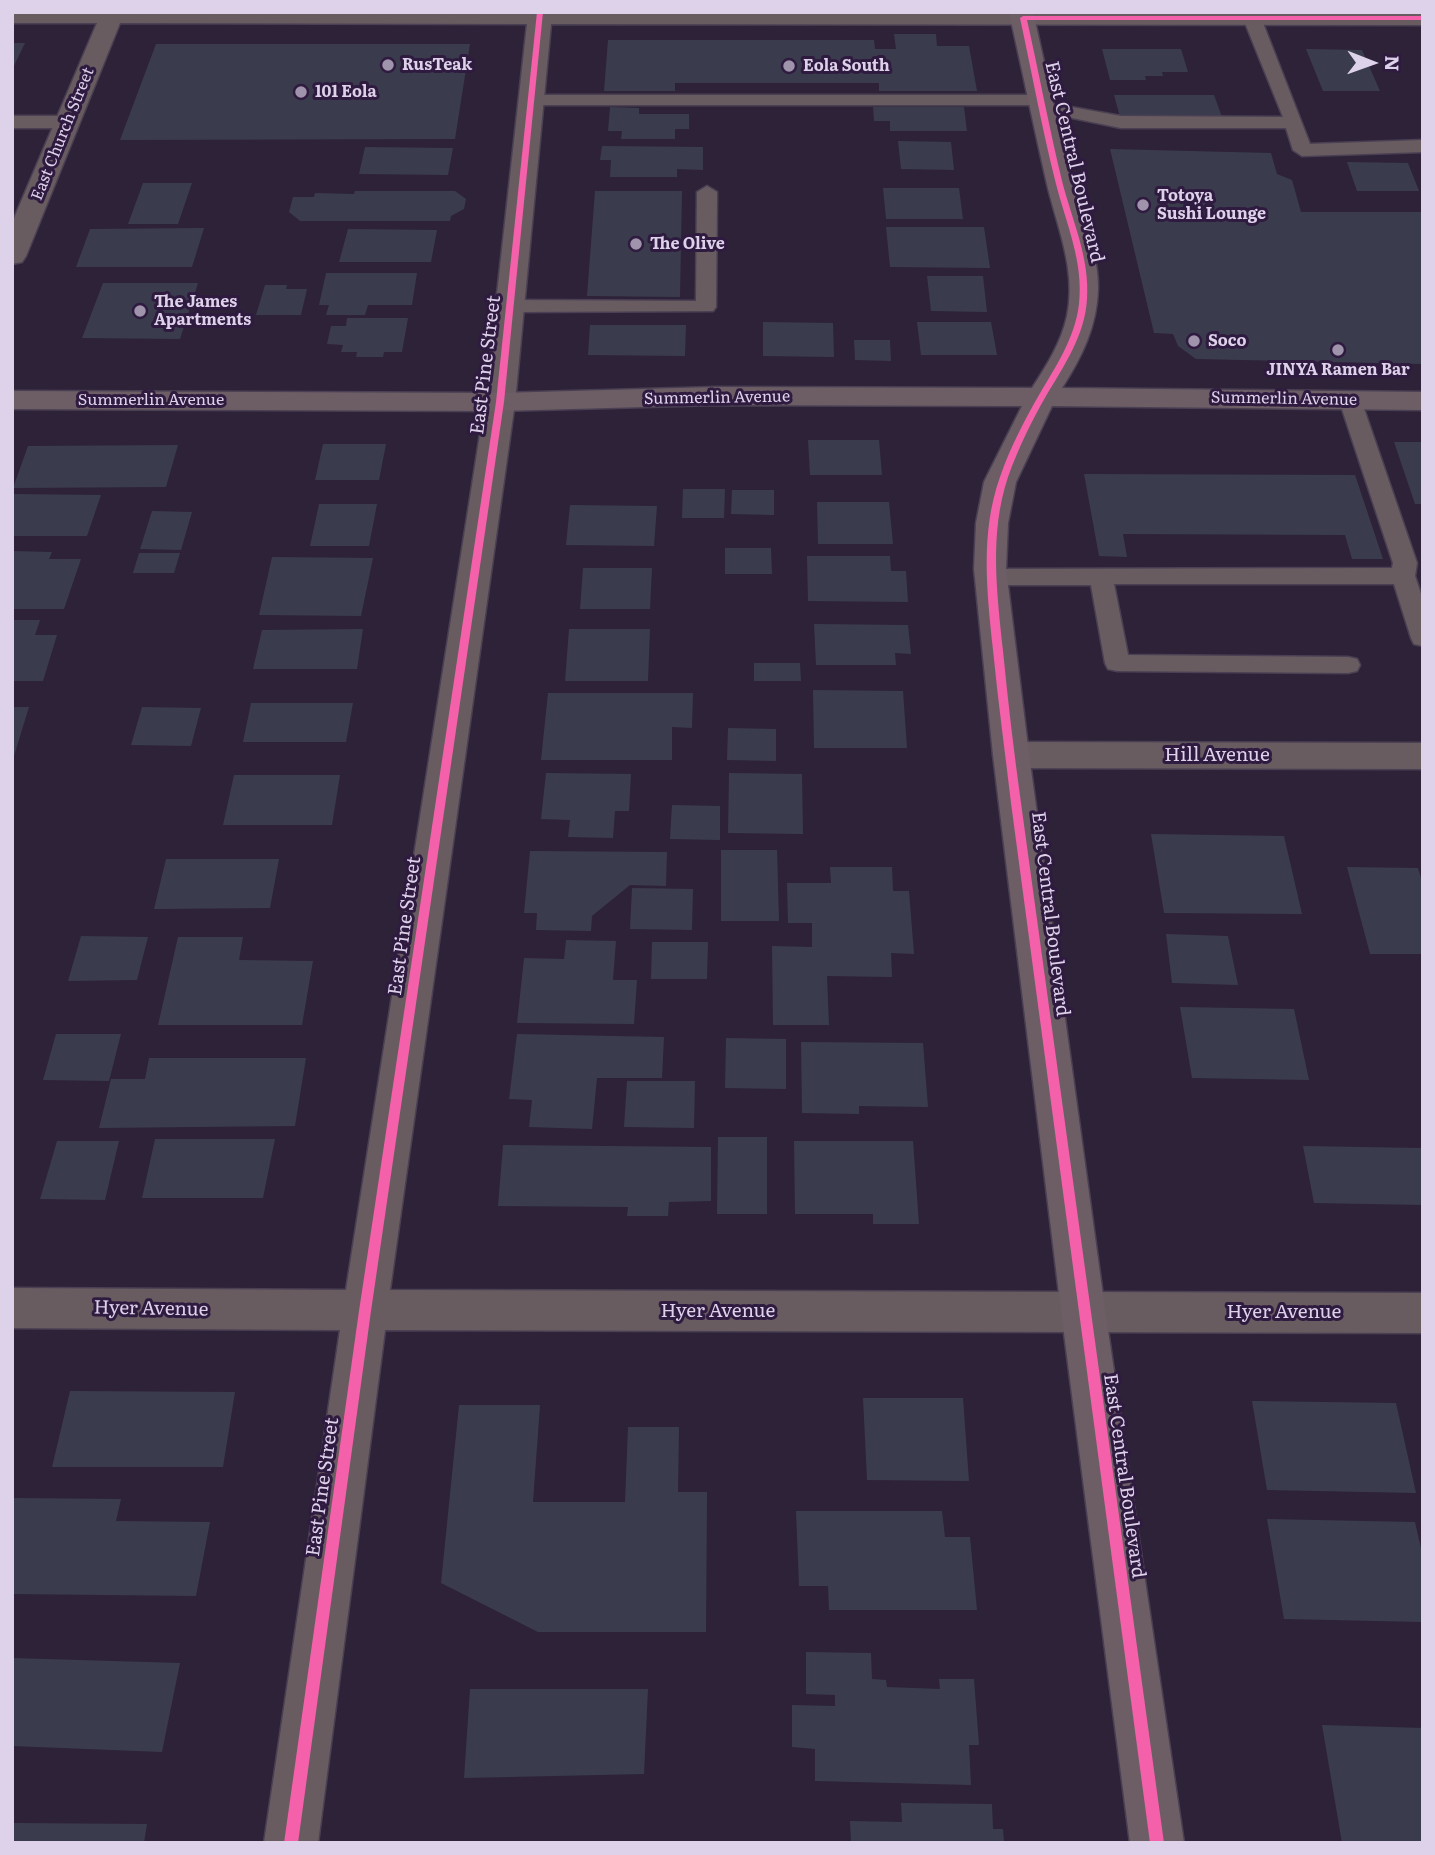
<!DOCTYPE html>
<style>
body{margin:0}
#map{position:relative;width:1435px;height:1855px;overflow:hidden;background:#2e2238;font-family:Literata,serif}
canvas{display:block}
.frame{position:absolute;inset:0;border:14px solid #ded1ea;pointer-events:none}
.north{position:absolute;left:1337px;top:28px;width:70px;height:70px;-webkit-text-stroke:5px #2f1a40;paint-order:stroke;rotate:91deg;font-size:19px;font-weight:700;line-height:28px;text-align:center;color:#ded1ea}
.north::after{content:'';display:block;margin:auto;width:24px;height:32px;background:#ded1ea;clip-path:polygon(50% 0,100% 100%,50% 72%,0 100%)}
</style>
<div id="map">
<canvas width="1435" height="1855"></canvas>
<div class="frame"></div>
<div class="north">N</div>
</div>
<script>
const g = document.querySelector('canvas').getContext('2d');
g.lineJoin = 'round';
function paint(path, color) {
  g.fillStyle = color;
  g.fill(path, 'evenodd');
}
function strokePath(path, color, width, dash) {
  g.strokeStyle = color;
  g.lineWidth = width;
  g.lineCap = dash ? 'butt' : 'round';
  g.setLineDash(dash || []);
  g.stroke(path);
}
function write(font, color, halo, rows, align = 'center') {
  g.font = font + ' Literata,serif';
  g.lineWidth = 6;
  g.setLineDash([]);
  g.textBaseline = 'middle';
  g.strokeStyle = halo;
  g.fillStyle = color;
  for (const [text, x, y, turn = 0] of rows) {
    g.save();
    g.translate(x, y);
    g.rotate((+turn || 0) * Math.PI / 180);
    g.textAlign = isNaN(turn) ? turn : align;
    if (halo) g.strokeText(text, 0, 0);
    g.fillText(text, 0, 0);
    g.restore();
  }
}
paint(new Path2D(`
 M894 34H936L937 46H969L977 91H879V83H675V91H604L608 40H874L875 49H896Z
 M12 43H25L12 70Z
 M156 44H470L455 139 120 140Z
 M1102 49H1181L1188 72H1162L1163 76H1145L1146 80H1110Z
 M1306 49 1362 50 1380 91H1323Z
 M1114 95H1214L1222 117H1120Z
 M610 107 639 108V114H689V129H675V139H621L622 131H608Z
 M873 107H964L967 131H890V121H874Z
 M898 141 951 142 954 170 901 169Z
 M602 146 703 147V170L677 169V177H610L611 160H600Z
 M365 147 453 148 448 175 359 174Z
 M1110 149 1271 153 1277 174 1292 180 1301 212H1423V364L1196 359 1178 346 1173 334 1154 333Z
 M1347 162 1408 163 1419 191H1357Z
 M143 183H192L178 224H128Z
 M883 188H959L963 219H886Z
 M355 191H455L466 199 464 209 451 216 450 221H300L289 212 293 197H314L315 193 354 194Z
 M595 191H682L680 297 587 296Z
 M886 227H984L990 268 890 267Z
 M204 228 192 267H76L90 229Z
 M348 229 437 230 431 262H339Z
 M326 273H417L412 305H368L365 315H326L329 305H319Z
 M927 276H983L987 312 931 311Z
 M103 283H198L180 339 82 338Z
 M265 285H287L286 289H307L301 315H256Z
 M347 318H408L402 352H384L383 357H356L357 352H341L343 345 327 344 331 326H346Z
 M763 322 833 323 834 357 763 356Z
 M917 322H991L997 355H921Z
 M590 325H686L685 356 588 355Z
 M854 340H890L891 361 855 360Z
 M808 440H879L882 475H810Z
 M1394 442H1423V504H1415Z
 M323 444H386L379 480H315Z
 M178 445 166 487 13 488 28 446Z
 M1084 474 1355 475 1383 559H1352L1345 535 1123 534 1127 557 1099 556Z
 M683 489H725L724 518H682Z
 M732 490H774V515L731 514Z
 M12 494 101 495 87 536H12Z
 M817 502H889L893 544H818Z
 M319 504H377L369 546H310Z
 M570 505 657 506 654 546 566 545Z
 M152 511 192 512 181 550 140 549Z
 M725 548H771L772 574H725Z
 M12 551 52 552 49 559H81L64 609H12Z
 M139 553H180L174 573H133Z
 M807 556H890L891 571H906L908 602 808 601Z
 M272 557 373 558 361 616 259 615Z
 M583 568H652L650 609H580Z
 M12 620H40L35 635H57L43 681H12Z
 M814 624 908 625 911 654 895 653 896 665H816Z
 M363 629 357 669H253L262 630Z
 M569 629H650L648 681H565Z
 M754 663H800L801 681H754Z
 M813 690 903 691 907 748H814Z
 M548 693H693L692 728 672 727V760H541Z
 M251 703H353L346 742H243Z
 M12 707H29L13 759H12Z
 M142 707 201 708 191 746 131 745Z
 M728 728 776 729V761L727 760Z
 M546 773 631 774 629 811H615L613 838 568 837 570 820 541 819Z
 M729 773 802 774 803 834 728 833Z
 M234 775H340L332 825H223Z
 M672 805 720 806V840L670 839Z
 M1151 834 1284 836 1302 914 1164 913Z
 M721 850H777L779 921H721Z
 M530 851 667 852 666 886 630 885 592 916 591 931 536 930 537 913H524Z
 M166 859H279L270 908 154 909Z
 M830 867H892L893 891H909L914 954 891 953 892 977 827 976 829 1025H773L772 946 812 947V923H788L787 883H831Z
 M1347 867 1418 868 1423 885V954H1370Z
 M632 888 693 889 692 930 630 929Z
 M1166 934 1228 936 1238 985 1172 983Z
 M81 936 148 937 137 980 68 981Z
 M178 937H243L239 960 313 961 302 1025H158Z
 M566 940 616 941 613 980H637L634 1024 517 1023 524 958 564 959Z
 M652 942H708L707 979H651Z
 M1180 1007 1294 1009 1309 1080 1192 1078Z
 M56 1034H121L109 1081 43 1080Z
 M517 1034 664 1037 662 1078H597L592 1129 529 1127 532 1100 509 1099Z
 M726 1038 786 1039V1089L725 1088Z
 M801 1042 923 1043 928 1107 859 1106V1114L802 1113Z
 M149 1058H306L295 1126 99 1128 111 1079H145Z
 M627 1081H695L694 1128 624 1127Z
 M718 1137H767V1214H717Z
 M155 1139H275L263 1198H142Z
 M57 1141H119L105 1200 40 1199Z
 M794 1141H913L919 1224H873V1214H795Z
 M503 1145 711 1147V1201L669 1202 668 1216H627L628 1207 498 1206Z
 M1303 1146 1422 1148 1423 1205 1314 1203Z
 M70 1391 235 1392 223 1467H52Z
 M863 1398H963L969 1481 867 1480Z
 M1252 1401 1396 1403 1416 1493 1267 1490Z
 M459 1405H540L533 1502H625L628 1427H679L678 1492H707L706 1632H538L441 1583Z
 M12 1498 121 1499 116 1521 210 1522 196 1596 12 1594Z
 M796 1511H942L945 1537H970L977 1610H829L828 1586H799Z
 M1267 1519 1415 1522 1423 1557V1622L1284 1619Z
 M806 1652 871 1653 872 1679 886 1680 887 1687 940 1689 939 1679H974L979 1745H969L971 1785 815 1781V1749L792 1747V1705L835 1706V1695L806 1694Z
 M12 1658 180 1663 162 1752 12 1746Z
 M470 1689H648L644 1774 464 1778Z
 M1322 1725 1423 1728V1843H1342Z
 M901 1803 992 1804 993 1829H1003L1004 1843H851L850 1821 902 1822Z
 M12 1823 147 1824 144 1843H12Z`), '#3a3c4d');
const lane = new Path2D(`
 M1252 13 1261 18 1310 144 1423 140V152L1302 156 1293 150 1286 128H1121L1038 111 1036 105H531L522 100 531 95H1042L1048 96 1051 100 1049 103 1121 116 1283 117 1243 18Z
 M12 116H68L77 122 68 128H12Z
 M707 186 717 192 716 307 713 311 511 312 504 310 501 306 504 302 511 300 696 301 697 192Z
 M1350 393 1358 395 1361 400 1417 563 1415 576 1423 600V646L1414 644 1411 638 1394 584H1114L1128 655 1348 657 1357 659 1360 665 1357 671 1348 673 1117 671 1108 669 1105 663 1091 585H991L983 582 979 577 983 572 991 569 1392 568 1393 563 1339 400 1342 395Z`);
const street = new Path2D(`
 M12 12H1423V25L551 24 515 402 390 1290 1423 1293V1333L385 1330 318 1843H264L340 1330 12 1328V1288L346 1290 485 402 527 24 120 23 26 256 22 262 12 264V223L97 23H12Z
 M1011 742 1423 743V769L1011 768 998 764 993 755 998 746Z`);
const secondary = new Path2D(`
 M1009 12H1033C1046 70 1058 128 1074 185 1082 218 1099 254 1098 289 1097 326 1082 357 1062 388L1423 392V410L1052 406 1016 482 1008 523 1006 569 1029 755 1105 1310 1184 1843H1130L1061 1310 993 755 974 569 976 523 984 482 1022 406 716 405 500 411 12 409V391L500 393 716 387 1032 388C1047 365 1061 343 1067 316 1077 269 1056 225 1046 180 1033 124 1022 68 1009 12Z`);
strokePath(lane, '#4a4053', 3);
strokePath(street, '#4a4053', 3);
strokePath(secondary, '#4a4053', 3);
paint(lane, '#695c61');
paint(street, '#695c61');
paint(secondary, '#6d5e66');
paint(new Path2D(`
 M537 12H543L504 402 371 1311 298 1843H284L359 1311 496 402Z
 M1423 16V20H1027C1039 73 1049 127 1062 181 1072 220 1090 258 1087 299 1085 335 1064 366 1046 396 1031 422 1018 449 1008 477 989 534 997 592 1003 651 1008 702 1014 753 1021 803L1164 1843H1150L1011 803C1005 752 998 701 993 650 987 592 980 533 1000 477 1010 448 1024 421 1039 395 1056 366 1075 338 1079 304 1084 263 1066 223 1056 184 1042 129 1032 73 1020 18L1023 16Z`), '#f560ab');
for (const [x, y, r, color] of [
 [388,65,7,"#a094ac"],
 [789,66,7,"#a094ac"],
 [301,92,7,"#a094ac"],
 [1143,205,7,"#a094ac"],
 [636,244,7,"#a094ac"],
 [140,311,7,"#a094ac"],
 [1194,341,7,"#a094ac"],
 [1338,350,7,"#a094ac"]
]) {
  const dot = new Path2D();
  dot.arc(x, y, r, 0, 2 * Math.PI);
  g.fillStyle = color;
  g.fill(dot);
  strokePath(dot, '#2f1a40', 2.5);
}
write('bold 16px', '#ded1ea', '#2f1a40', [
 ["RusTeak",402,65],
 ["Eola South",803,66],
 ["101 Eola",315,92],
 ["Totoya",1157,196],
 ["Sushi Lounge",1157,214],
 ["The Olive",650,244],
 ["The James",154,302],
 ["Apartments",154,320],
 ["Soco",1208,341],
 ["JINYA Ramen Bar",1338,370,"center"]
], 'left');
write('16px', '#ded1ea', '#2f1a40', [
 ["East Church Street",63,134,-68],
 ["Summerlin Avenue",717,398,-1],
 ["Summerlin Avenue",1284,399,1],
 ["Summerlin Avenue",151,400]
]);
write('19px', '#ded1ea', '#2f1a40', [
 ["East Central Boulevard",1074,162,77],
 ["East Pine Street",486,365,-83],
 ["Hill Avenue",1217,755],
 ["East Central Boulevard",1050,914,83],
 ["East Pine Street",405,926,-82],
 ["Hyer Avenue",151,1309,1],
 ["Hyer Avenue",718,1311],
 ["Hyer Avenue",1284,1312],
 ["East Central Boulevard",1124,1476,82],
 ["East Pine Street",323,1487,-82]
]);
</script>
